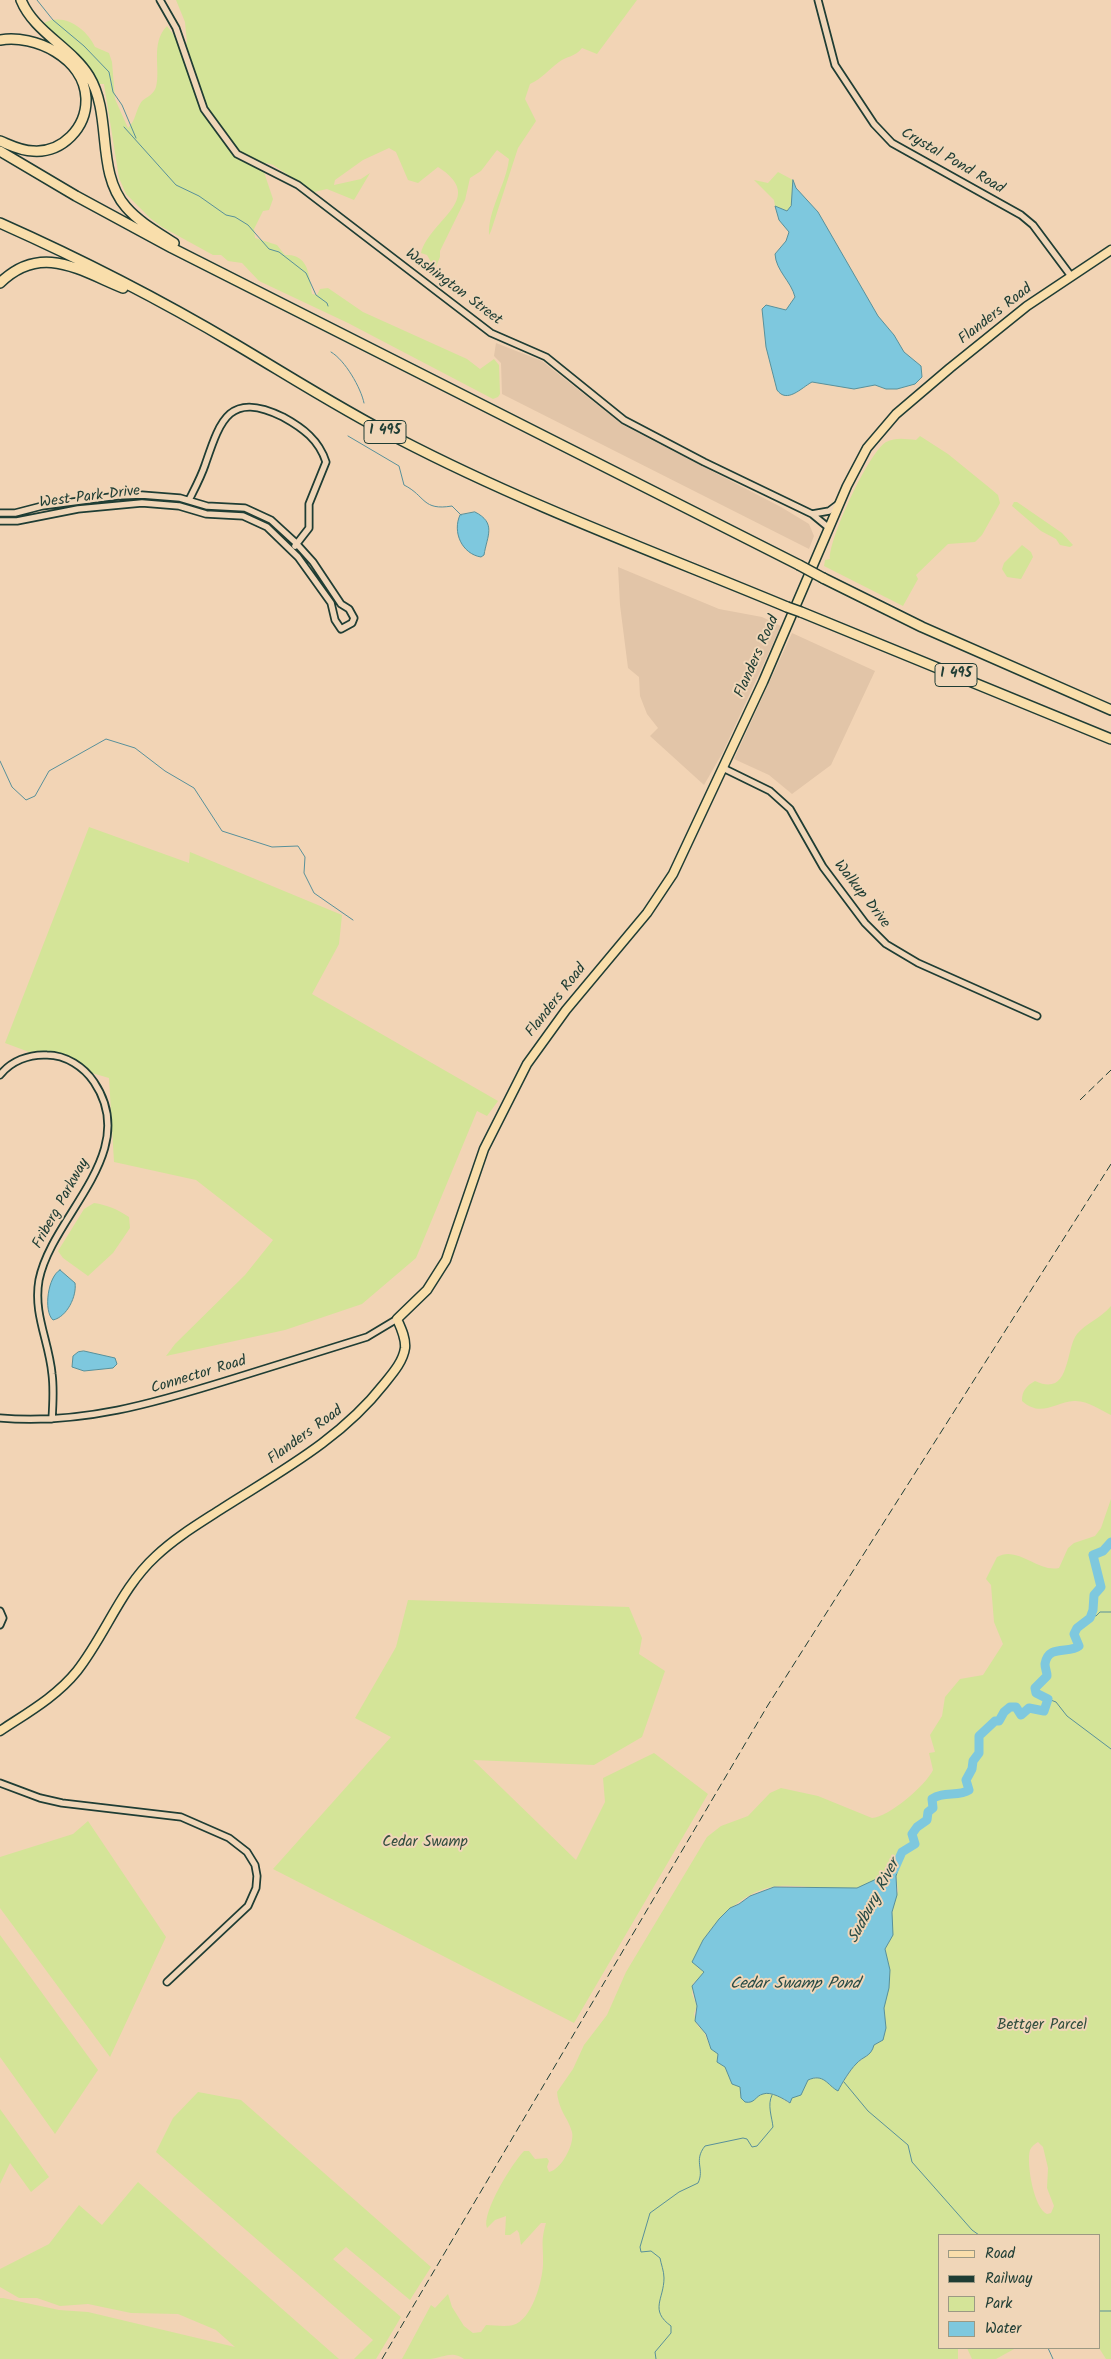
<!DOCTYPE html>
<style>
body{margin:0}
#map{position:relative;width:1111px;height:2359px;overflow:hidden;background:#f2d4b5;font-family:Kalam,sans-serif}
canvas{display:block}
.legend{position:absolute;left:938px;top:2234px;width:162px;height:115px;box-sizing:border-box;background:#f0d6b8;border:1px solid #9c9983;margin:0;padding:6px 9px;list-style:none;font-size:15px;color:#1f3d34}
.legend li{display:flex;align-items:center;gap:10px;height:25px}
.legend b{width:25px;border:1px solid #9c9983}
</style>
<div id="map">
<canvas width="1111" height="2359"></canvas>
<ul class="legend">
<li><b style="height:6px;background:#f9deab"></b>Road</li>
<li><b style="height:6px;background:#1f3d34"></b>Railway</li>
<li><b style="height:14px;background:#d4e498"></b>Park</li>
<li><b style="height:14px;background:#7ec8de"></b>Water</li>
</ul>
</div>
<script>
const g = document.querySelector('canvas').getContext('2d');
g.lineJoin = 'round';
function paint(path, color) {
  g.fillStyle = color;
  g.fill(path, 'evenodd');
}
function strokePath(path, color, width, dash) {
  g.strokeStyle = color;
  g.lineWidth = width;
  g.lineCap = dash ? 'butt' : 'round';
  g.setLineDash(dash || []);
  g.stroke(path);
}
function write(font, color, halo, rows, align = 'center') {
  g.font = font + ' Kalam,sans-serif';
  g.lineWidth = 4;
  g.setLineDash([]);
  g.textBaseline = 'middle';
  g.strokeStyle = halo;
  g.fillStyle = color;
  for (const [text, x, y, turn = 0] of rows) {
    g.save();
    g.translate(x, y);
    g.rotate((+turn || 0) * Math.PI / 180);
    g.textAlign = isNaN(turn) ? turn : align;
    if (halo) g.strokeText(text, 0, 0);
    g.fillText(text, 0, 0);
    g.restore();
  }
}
paint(new Path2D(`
 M496 343 542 361 623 425 781 507 809 524 814 536 809 549 502 394 501 363 494 356Z
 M618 567 719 609 762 617 781 626 723 752 704 785 650 736 658 728 647 714 640 696 639 677 628 668 620 605Z
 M792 633 875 671 831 765 792 794 769 775 734 759Z`), '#e2c5a8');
paint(new Path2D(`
 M176 0H637L597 54 582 48C575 57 567 56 559 62 547 71 544 77 530 84L525 99 536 121 518 148 491 231 489 235C488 209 506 185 509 159L497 150 481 171 470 178 465 200 440 251V257L435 269 429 271 427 269 431 262 427 255 421 253C430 219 488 199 438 167L418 183 408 180 396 152 389 148 363 160 335 180 334 185 361 179 370 173 354 200 327 189 314 192 273 165 266 163 264 172 273 199 269 210 263 211 254 229 255 238 277 245 285 255C308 253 310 276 312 294L317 295 320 289 328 288 363 312 467 359 480 369 494 359 499 365 500 394 498 397 493 399 348 323 259 281 242 263 228 261 221 255H213L162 227 150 218 126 194 119 178 104 84H98L85 66 44 23C64 12 87 29 95 47L109 53 112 62 115 99 128 128C136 121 136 108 142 101 147 97 154 94 156 87 161 69 150 43 167 26L176 38 187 43 185 22Z
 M778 172 793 180 791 206 787 211 775 206 774 200 754 180 768 183Z
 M920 436 948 454 991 489 998 495 1000 503 982 535 975 542 948 544 916 575 918 579 903 606 824 566 825 560 830 559C829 538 869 452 886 442 896 437 906 439 916 440Z
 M1014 502H1017L1062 533 1073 545 1070 547 1060 545 1056 539 1041 531 1012 506Z
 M1022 545 1031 552 1033 557 1021 579 1007 577 1002 569 1004 563Z
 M89 827 189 863 190 852 342 915 339 944 312 994 498 1101 487 1116 477 1111 416 1258 362 1304 285 1330 166 1356 175 1344 245 1275 273 1240 196 1180 114 1162 109 1078 92 1073 78 1061 63 1054 46 1051 29 1052 5 1043Z
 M94 1203C107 1205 117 1209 129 1217L130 1228 113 1253 88 1276 63 1258 58 1251 84 1209Z
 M1111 1306V1415C1100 1410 1087 1400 1074 1401 1055 1402 1041 1418 1022 1401 1022 1391 1026 1386 1035 1381 1071 1398 1065 1349 1077 1334 1086 1323 1100 1319 1111 1306Z
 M1111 1499V2359H1106L1099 2348 1100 2235H940V2348H958V2359H464C452 2350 443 2358 430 2359 421 2359 411 2359 402 2359L431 2305 435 2308 448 2294 452 2307 464 2326 473 2333 481 2332 486 2325C494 2325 505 2327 513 2325 532 2320 542 2282 543 2265 544 2247 540 2243 546 2223H541L521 2245 519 2233 517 2230 510 2235H505L506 2216 495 2220 487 2228C481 2213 513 2162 524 2151H529L535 2159 547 2158 549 2161 547 2167 549 2172C561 2170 575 2144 572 2132 568 2117 559 2112 557 2092L573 2069 584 2045 607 2015 626 1972 707 1837 721 1826 748 1816 770 1793 781 1788 818 1796 872 1818C889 1817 926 1785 933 1770L929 1753 935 1752 930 1735 942 1716 945 1697 960 1679 983 1675 1003 1644 994 1622 991 1585 986 1579 997 1557C1018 1545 1038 1573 1059 1568L1068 1548 1074 1543 1095 1536 1101 1528ZM899 1861 896 1876 898 1891 893 1904 890 1941 885 1949 890 1970 884 2008 886 2028 883 2040 874 2045C871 2057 863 2057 855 2065 851 2070 842 2084 839 2089H835C828 2079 820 2075 808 2080L801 2095 793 2097 789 2103C783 2099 770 2091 763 2094 755 2096 754 2103 745 2102L741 2098 740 2087 732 2084 725 2067 717 2060 718 2054 711 2049 704 2032 697 2025 694 2014 697 2006 692 1994 693 1983 702 1977 704 1972 697 1967C694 1952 703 1939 713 1927 726 1910 746 1894 767 1888 807 1878 870 1909 894 1862ZM1038 2142 1043 2147 1048 2168 1047 2188 1054 2206 1051 2213 1047 2214C1034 2209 1026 2163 1030 2150 1032 2146 1035 2144 1038 2142Z
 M408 1600 629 1607 642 1638 639 1654 665 1671 642 1737 594 1765 473 1760 576 1860 605 1802 603 1778 654 1753 708 1794 574 2023 273 1869 391 1737 355 1718 396 1647Z
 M88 1821 166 1937 110 2057 0 1908V1857L73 1834Z
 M0 1935 98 2070 55 2134 0 2057Z
 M198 2092 241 2100 431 2267 410 2300 346 2247 333 2259 401 2317 376 2359H354L373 2340 156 2152 173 2118Z
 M0 2109 49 2177 31 2192 10 2163 0 2184Z
 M138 2182 339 2359H0V2298H3L59 2310 88 2312 235 2347 216 2330 178 2314 131 2313 88 2304 60 2306 37 2298H19L0 2287V2269L49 2244 79 2205 102 2225Z
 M967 2348H1016L996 2359H972Z`), '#d4e498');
const water = new Path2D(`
 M793 180 796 188 818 212 878 316 894 335 904 352 921 366 922 377 915 384 897 389H886L875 385 854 389 812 382C801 388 787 404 777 390L766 347 762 309 766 305 786 310 795 297C791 281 776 271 775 254L786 241 789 232 779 220 775 206 787 211 791 206Z
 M475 512C497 523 487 536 484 555L481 557C462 554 452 532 460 515Z
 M60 1270 75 1283C77 1296 67 1317 53 1320 43 1311 48 1276 60 1270Z
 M84 1351 115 1358 117 1364 113 1368 84 1371 72 1367 73 1356 78 1352Z
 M895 1861 900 1863 896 1876 897 1895 892 1912 893 1935 885 1949 890 1970 889 1988 884 2008 886 2028 883 2040 874 2045C871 2057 863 2056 856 2064 850 2070 842 2083 838 2091 827 2085 824 2073 808 2080L801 2095 792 2098 790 2103C784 2099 771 2091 763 2094 755 2096 755 2104 745 2102L741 2098 740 2087 732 2084 725 2067 717 2062 718 2054 711 2049 706 2034 695 2021 697 2006 692 1986 704 1972 692 1962 703 1940 719 1919 730 1908 739 1904 750 1896 774 1887 857 1888 885 1875Z`);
paint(water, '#7ec8de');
strokePath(water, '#58909a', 1);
strokePath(new Path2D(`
 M37 0 53 20 84 46 109 72 113 92 122 105 136 138
 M124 127 176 185 199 196 226 215 235 217 248 225 269 249 279 252 306 273 316 295 327 303 328 306
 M331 352C345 360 361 388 364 403
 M348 436 399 466 404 485C426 496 422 511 452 506L461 515
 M0 761 12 787 26 800 35 796 49 771 106 739 135 748 165 771 194 788 222 831 272 847 298 846 305 857 304 873 314 893 353 920
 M1092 1615 1096 1616 1100 1612H1111
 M1048 1699 1056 1702 1067 1716 1111 1749
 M844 2082 868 2111 908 2145 912 2162 972 2230 979 2235
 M1100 2311H1111
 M1048 2348 1053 2359
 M656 2359 655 2352 671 2333V2326C649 2310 664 2299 664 2278 664 2271 661 2264 660 2258L651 2251 641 2252 640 2247 650 2213 679 2192 698 2183C705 2169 693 2161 705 2146L743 2138 747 2139 752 2147 757 2146 773 2127C772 2117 767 2105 772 2095`), '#58909a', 1);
strokePath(new Path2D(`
 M894 1870 902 1852 915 1844 912 1834 917 1827 927 1820 928 1812 933 1808 932 1799C943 1791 959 1797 969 1790L966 1780 972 1769 973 1761 979 1753V1736L995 1721H999L1004 1712 1010 1707H1016L1021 1715 1029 1708 1044 1711 1048 1699 1036 1693 1035 1688 1047 1676C1047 1671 1045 1669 1045 1664 1048 1644 1069 1654 1079 1646L1074 1634 1077 1628 1090 1618 1093 1610 1094 1595 1101 1587 1093 1555 1103 1551 1111 1542`), '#7ec8de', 9);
const minor = new Path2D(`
 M160 0 176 28 204 109 237 154 298 185 491 333 546 357 624 420 704 462 812 514 829 528
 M818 0 835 65 874 124 892 143 1021 215 1033 225 1071 276
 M189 500C195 488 201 477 205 465 220 421 229 390 283 417 303 428 319 440 326 462L309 504V528L295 546
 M0 513H15L42 506 118 496 142 495 180 498 207 506 245 508 271 520 295 542 313 562 341 604 349 609 354 618 352 623 341 629 335 620 331 603 298 557 267 527 243 516 206 514 179 506 142 503 78 509 17 521H0
 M812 514 829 511 837 505
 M723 768 770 791 790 809 823 867 865 923 886 944 918 963 1037 1016
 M0 1075C11 1061 29 1054 47 1055 66 1055 84 1067 94 1082 142 1153 52 1215 39 1280 33 1314 49 1341 52 1374 54 1389 53 1404 52 1419
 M0 1418C81 1425 155 1403 232 1379 277 1365 322 1351 367 1337L397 1319
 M0 1611 3 1618 0 1625
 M0 1783 40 1798 62 1803 181 1817 229 1838 247 1852 255 1865 257 1876 256 1888 248 1906 167 1982`);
const major = new Path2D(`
 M0 1731C27 1713 56 1697 77 1671 106 1634 121 1588 156 1556 176 1537 200 1523 223 1508 281 1471 341 1439 384 1384 392 1374 403 1362 405 1348 406 1338 401 1328 397 1319L427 1290 446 1260 484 1149 527 1064 566 1010 647 913 673 874 763 682 847 486 867 448 896 414 950 368 1027 306 1111 250`);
const highway = new Path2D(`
 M21 0C34 32 71 47 89 76 113 116 95 171 126 207 139 222 157 232 174 243
 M0 40C35 34 84 58 86 98 87 128 62 153 33 151 21 151 10 145 0 141
 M0 151 76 196 172 248 799 565
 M0 223C81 259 159 299 235 344 289 376 342 410 399 439 524 504 657 553 787 607
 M0 283C41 243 79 270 123 288
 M823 578 922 627 1111 710
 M801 612 1111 739`);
strokePath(minor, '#1f3d34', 9);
strokePath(major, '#1f3d34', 11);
strokePath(highway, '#1f3d34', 12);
strokePath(minor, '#f0d6b8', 5.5);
strokePath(major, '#f9deab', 8);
strokePath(highway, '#f9deab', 9);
strokePath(new Path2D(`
 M1080 1100 1111 1070
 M382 2359 768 1705 1111 1164`), '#1f3d34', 1, [8, 4]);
const highwayBridge = new Path2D(`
 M799 565 823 578
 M787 607 801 612`);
strokePath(highwayBridge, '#1f3d34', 12, []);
strokePath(highwayBridge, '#f9deab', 9);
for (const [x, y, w] of [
 [385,432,42],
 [956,675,42]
]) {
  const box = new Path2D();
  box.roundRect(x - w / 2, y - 11.5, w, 23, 4);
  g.fillStyle = '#f0d6b8';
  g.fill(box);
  strokePath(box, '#1f3d34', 1);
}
write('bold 14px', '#1f3d34', null, [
 ["I 495",385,432],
 ["I 495",956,675]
]);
write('15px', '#1f3d34', '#f0d6b8', [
 ["Crystal Pond Road",952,162,30],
 ["Washington Street",453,288,37],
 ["Flanders Road",996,315,-38],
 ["West Park Drive",90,498,-7],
 ["Flanders Road",758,657,-66],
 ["Walkup Drive",861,895,52],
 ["Flanders Road",557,1001,-52],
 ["Friberg Parkway",62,1204,-61],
 ["Connector Road",199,1376,-17],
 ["Flanders Road",306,1436,-36]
]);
write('15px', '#314e3e', '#f0d6b8', [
 ["Cedar Swamp",425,1843],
 ["Bettger Parcel",1042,2026]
]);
write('italic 16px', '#284b45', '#f0d6b8', [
 ["Sudbury River",875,1902,-62],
 ["Cedar Swamp Pond",795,1985]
]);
</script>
